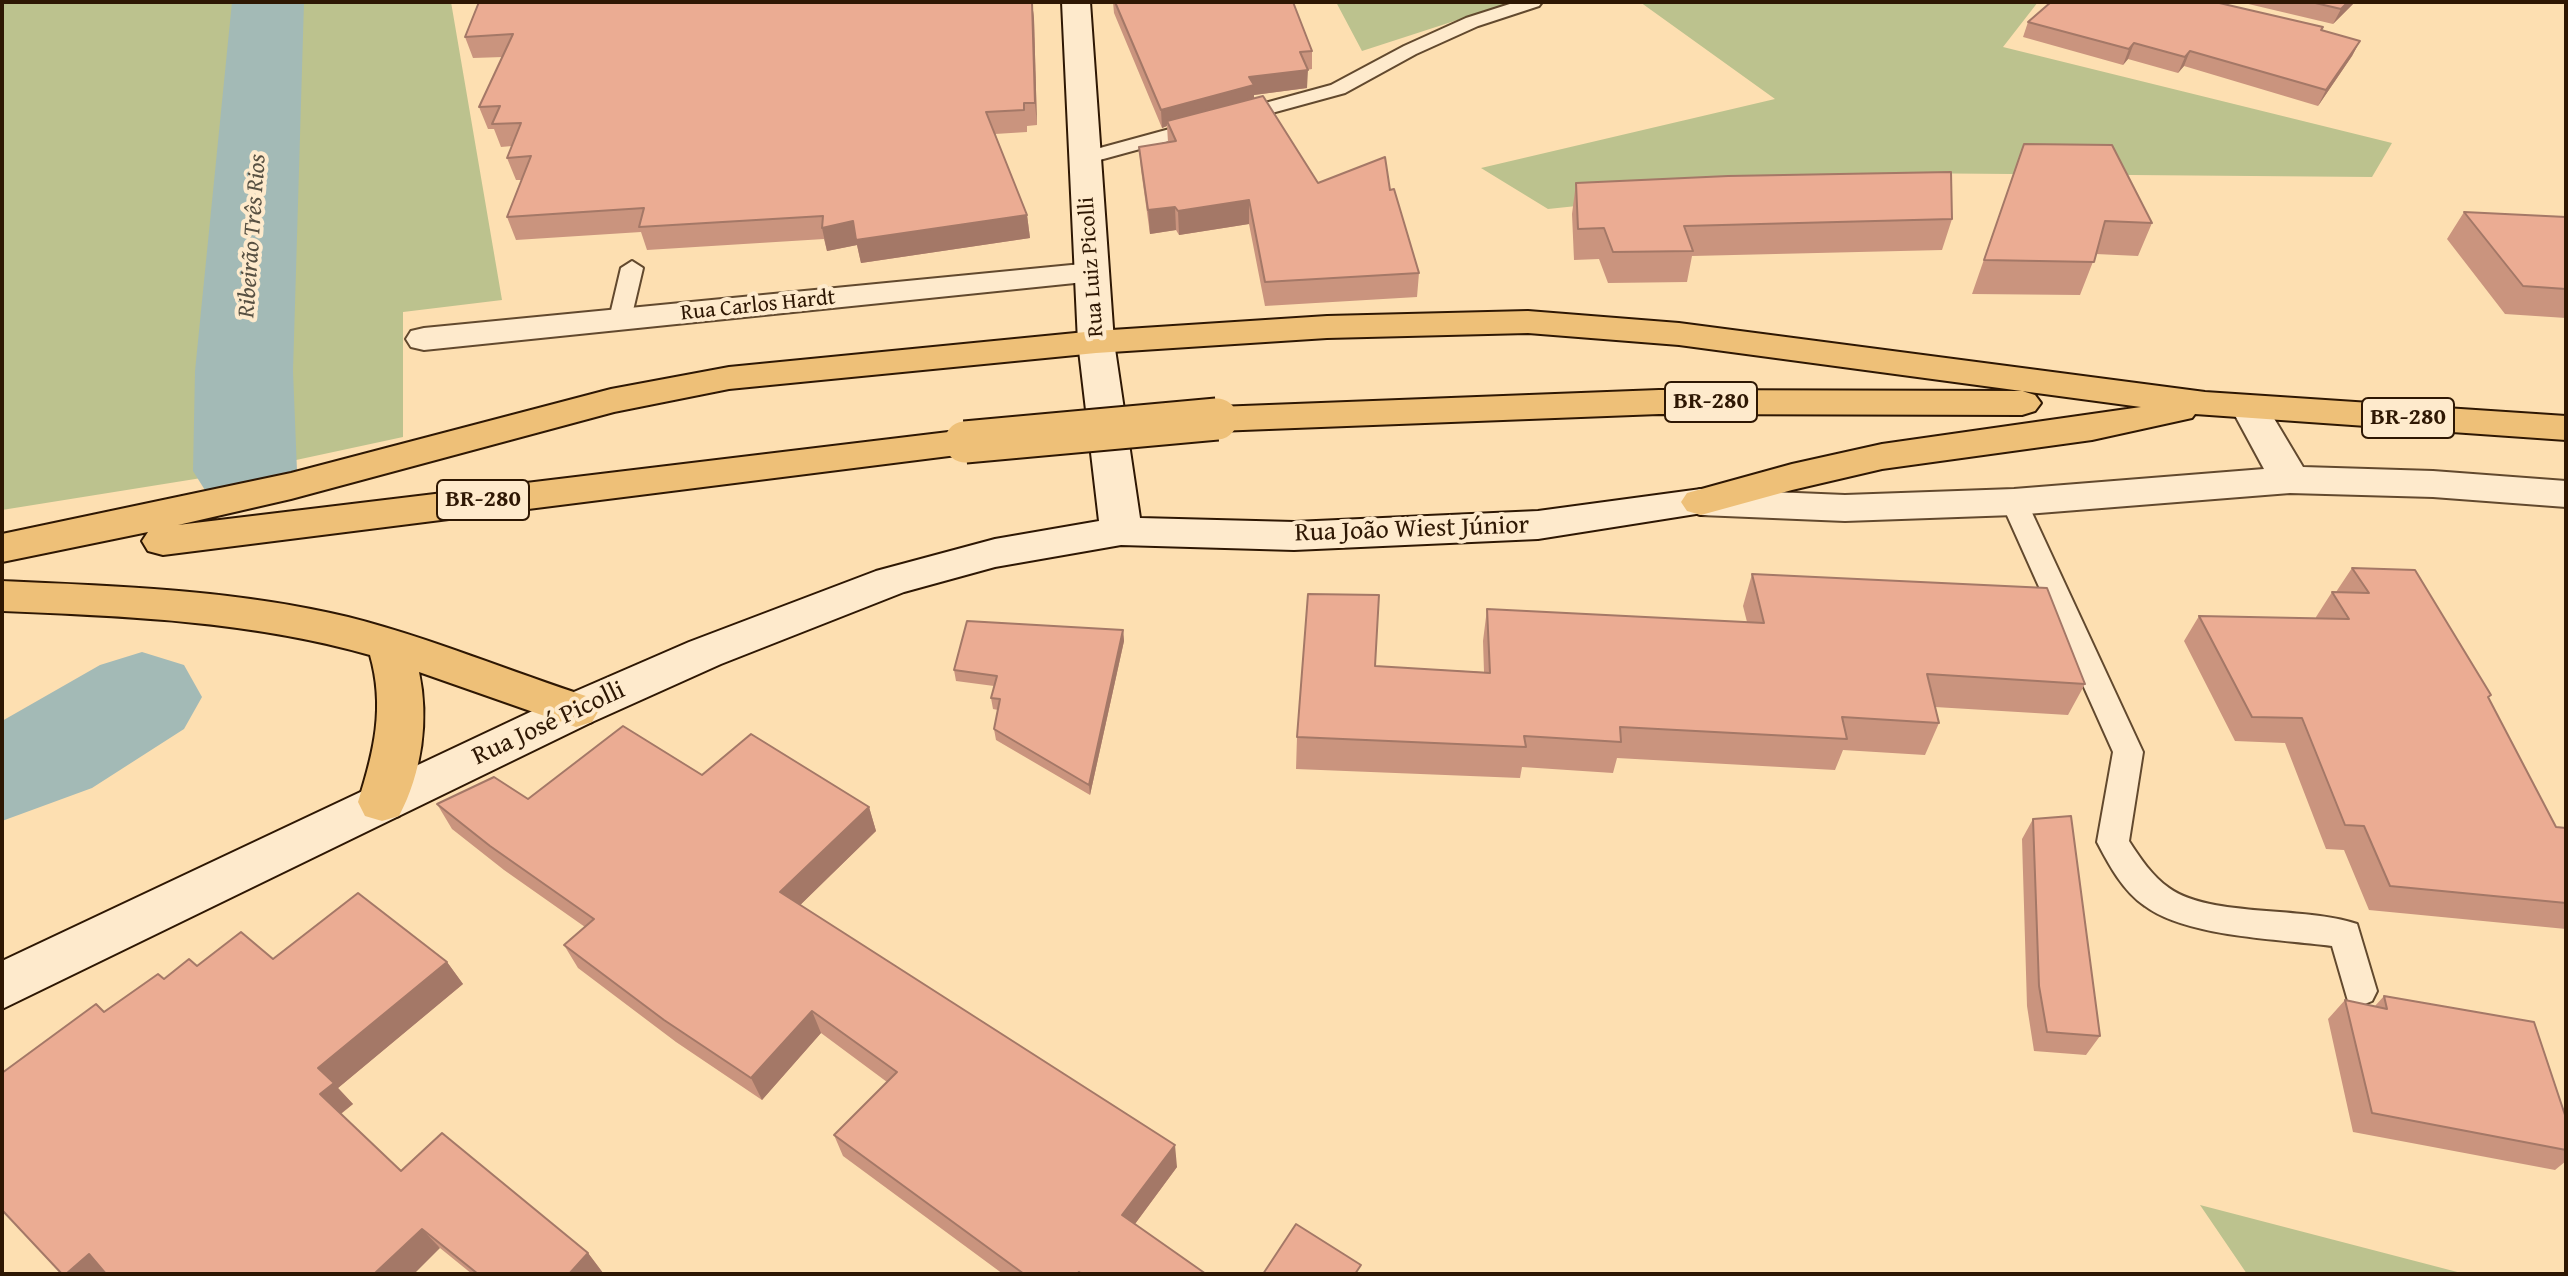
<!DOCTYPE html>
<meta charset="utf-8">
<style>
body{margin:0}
#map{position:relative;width:2568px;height:1276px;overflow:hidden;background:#fddfb1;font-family:"Gentium Book Plus",serif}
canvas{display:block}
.frame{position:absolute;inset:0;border:4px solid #2e1703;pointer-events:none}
</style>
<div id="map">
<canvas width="2568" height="1276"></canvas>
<div class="frame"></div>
</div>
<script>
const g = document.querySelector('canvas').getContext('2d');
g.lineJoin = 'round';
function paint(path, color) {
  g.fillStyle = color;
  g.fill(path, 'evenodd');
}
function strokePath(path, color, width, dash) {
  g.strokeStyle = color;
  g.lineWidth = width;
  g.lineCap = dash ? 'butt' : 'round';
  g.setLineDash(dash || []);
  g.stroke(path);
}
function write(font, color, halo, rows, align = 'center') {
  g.font = font + ' "Gentium Book Plus",serif';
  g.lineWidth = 8;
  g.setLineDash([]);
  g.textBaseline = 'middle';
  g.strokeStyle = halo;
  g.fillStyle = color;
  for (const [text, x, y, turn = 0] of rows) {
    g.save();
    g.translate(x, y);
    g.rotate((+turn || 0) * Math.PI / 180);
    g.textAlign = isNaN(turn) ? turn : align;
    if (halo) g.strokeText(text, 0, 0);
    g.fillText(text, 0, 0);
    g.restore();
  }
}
paint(new Path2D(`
 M2 2H451L502 300 403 312V437L245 471 2 510Z
 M1336 2H1513L1362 51Z
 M1640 2H2038L2003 47 2392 143 2372 177 1891 173 1548 209 1481 168 1775 99Z
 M2200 1205 2465 1274H2247Z`), '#bcc28e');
paint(new Path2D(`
 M232 2H304L293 371 297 471 282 495 245 505 208 495 193 471 195 371Z
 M142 652 184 665 202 697 184 729 92 788 2 821V721L100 665Z`), '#a3bab6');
const lane = new Path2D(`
 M1516 2H1542L1539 6 1478 26 1416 54 1345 93 1085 164 1075 158 1078 154 1331 85 1404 46 1466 18Z
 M632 261 643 268 631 319 628 324H612L609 319 621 268Z
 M2014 494 2023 496 2027 502 2143 752 2129 841C2140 858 2152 876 2169 888 2211 918 2306 906 2357 924L2377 991 2372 1001 2360 1006 2348 1001 2332 946C2280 939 2186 937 2145 906 2123 891 2109 865 2097 842L2113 752 2001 502 2005 496Z`);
const street = new Path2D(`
 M1092 263 1104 266 1109 273 1104 280 424 350 411 347 406 339 411 331 424 328Z
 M2250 396 2263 400 2303 467 2433 471 2566 481V507L2433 497 2290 493 2014 515 1845 521 1701 515 1687 511 1681 502 1687 493 1701 489 1845 495 2014 489 2264 469 2231 408 2237 400Z`);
const secondary = new Path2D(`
 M1062 2H1090L1114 342 1140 518 1294 522 1538 511 1701 489 1715 493 1721 502 1715 511 1538 539 1294 550 1121 545 995 567 904 592 721 664 592 722 2 1009V961L560 698 689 642 876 571 995 539 1099 521 1078 342Z`);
const highway = new Path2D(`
 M1528 311 1679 323 2205 392 2566 416V440L2195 414 2192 418 2092 440 1882 469 1792 490 1701 515 1687 511 1681 502 1687 493 1792 464 1882 444 2141 407 1679 345 1528 333 1327 338 1096 353 729 389 614 412 291 499 178 525 965 430 979 433 984 442 979 451 965 454 163 555 148 551 142 541 148 532 2 562V534L291 473 611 389 729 367 1096 331 1327 316Z
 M1659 390 2022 391 2035 395 2041 403 2035 411 2022 415 1659 414 1217 431 1204 427 1198 419 1204 411 1217 407Z
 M2 581C117 586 236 590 348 617 431 638 511 672 592 698L599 710 592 722 576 727 419 672C429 719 422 773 399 816L382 821 365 816 358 802C374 752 385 707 370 655 251 621 125 616 2 611Z`);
strokePath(lane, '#62492e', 4);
strokePath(street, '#62492e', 4);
strokePath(secondary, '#2e1703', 4);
strokePath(highway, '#2e1703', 4);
paint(lane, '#feeacc');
paint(street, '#feeacc');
paint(secondary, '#feeacc');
paint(highway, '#eec078');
const highwayBridge = new Path2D(`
 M965 442 1217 419`);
strokePath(highwayBridge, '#2e1703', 45, []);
strokePath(highwayBridge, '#eec078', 41);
paint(new Path2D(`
 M1032 2 1034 19 1037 125 1027 126V132L995 134 1027 215 1030 238 861 263 857 245 827 251 824 239 647 250 641 232 516 240 507 217 521 180H516L507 158 512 146 501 147 494 129H488L479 107 503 57 473 58 465 37Z
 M1113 2H1293L1312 51V69L1307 70V88L1254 95V98L1318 183 1390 190 1419 273 1417 297 1265 306 1249 224 1179 235 1176 230 1150 234 1141 170 1139 147 1168 142 1167 126 1162 128 1114 13Z
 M2240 2H2355L2333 24Z
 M2028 22 2323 27 2322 30 2360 41 2352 56 2318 106 2184 66 2178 73 2128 59 2123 65 2023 37Z
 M2024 144 2152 223 2138 256 2096 254 2080 295 1972 294Z
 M1576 183 1952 219 1942 250 1692 256 1687 282 1608 283 1599 259 1574 260 1572 214Z
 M2464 212 2566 217V318L2505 314 2447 239Z
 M2352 568 2491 695 2488 698 2556 827 2566 828V929L2369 910 2344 850 2326 849 2285 743 2235 741 2184 641 2199 616 2316 618V617L2332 592H2336Z
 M1752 574 2085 684 2068 715 1935 707 1939 723 1925 755 1843 750 1835 770 1617 758 1613 773 1522 767 1520 778 1296 769 1297 737 1375 666 1484 672 1483 641 1487 609 1747 622 1743 606Z
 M1123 630 1124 641 1090 795 996 740 994 729 998 710 993 709 991 698 994 686 956 681 954 670Z
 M702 775 869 807 876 831 800 905 1177 1167 1135 1224 1206 1274H1003L843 1156 834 1135 887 1082 821 1033 762 1100 676 1042 578 968 564 945 585 927 504 870 452 829 437 804 528 799Z
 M2033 819 2100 1036 2086 1055 2034 1051 2027 1006 2022 839Z
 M273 959 447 962 463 984 338 1088 353 1104 341 1114 401 1171 588 1253 603 1273 602 1274H472L440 1248 104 1012 164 979 197 966Z
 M2384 996 2566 1118V1161L2555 1170 2353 1132 2328 1019 2345 1000 2375 1006Z`), '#ca947e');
paint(new Path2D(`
 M1032 2 1034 19 1037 125 1035 103Z
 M2348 2H2355L2333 24 2341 9Z
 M2360 41 2352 56 2318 106 2326 90Z
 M2134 43 2128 59 2123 65 2129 49Z
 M2190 51 2184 66 2178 73 2185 57Z
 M1308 70 1307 88 1254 95V103L1167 121V126L1162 128 1161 110 1249 77Z
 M1249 200V224L1179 235 1178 211Z
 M1175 207 1176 230 1150 234 1148 210Z
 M1027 215 1030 238 861 263 857 245 827 251 822 228 853 221Z
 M1123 630 1124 641 1090 795 1089 785Z
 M869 807 876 831 789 916 780 892Z
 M447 962 463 984 338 1088 353 1104 339 1115 320 1094 318 1068Z
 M812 1011 821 1033 762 1100 751 1078Z
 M1175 1145 1177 1167 1126 1236 1122 1215Z
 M422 1229 440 1248 414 1274H374Z
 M588 1253 603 1273 602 1274H569Z
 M89 1254 114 1274H66Z`), '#a47867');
const building = new Path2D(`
 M479 2H1032L1035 103H1024V110L986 112 1027 215 856 240 853 221 822 228 823 216 639 227 644 208 507 217 531 156 507 158 521 123 492 124 500 106 479 107 513 34 465 37Z
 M1115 2H1293L1312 51 1300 52 1308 70 1249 77 1254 85 1161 110Z
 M2051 2H2215L2323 27 2321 30 2360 41 2326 90 2190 51 2185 57 2134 43 2129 49 2028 22Z
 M2311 2H2348L2341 9Z
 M1263 96 1318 183 1385 157 1390 190 1394 189 1419 273 1265 282 1249 200 1178 211 1175 207 1148 210 1139 147 1176 141 1167 121Z
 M2024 144 2112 145 2152 223 2105 221 2094 262 1984 260Z
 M1951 172 1952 219 1684 226 1693 251 1613 252 1604 228 1578 229 1576 183 1728 176Z
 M2464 212 2566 217V289L2523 286Z
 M2352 568 2415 570 2491 695 2488 697 2556 827 2566 828V903L2390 886 2364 826 2345 825 2302 718 2252 717 2199 616 2349 619 2332 592 2369 593Z
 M1752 574 2047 588 2085 684 1927 674 1939 723 1842 717 1847 739 1620 727 1621 742 1524 736 1526 747 1297 737 1308 594 1379 595 1375 666 1490 673 1487 609 1764 623Z
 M967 621 1123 630 1089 785 994 729 1000 699 991 698 997 676 954 670Z
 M623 726 702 775 751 734 869 807 780 892 1175 1145 1122 1215 1206 1274H1082L1079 1272 1077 1274H1024L834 1135 897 1072 812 1011 751 1078 664 1020 564 945 594 919 490 846 437 804 494 777 528 799Z
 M2071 816 2100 1036 2047 1032 2039 986 2033 819Z
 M358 893 447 962 318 1068 334 1083 320 1094 401 1171 442 1133 588 1253 569 1274H478L422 1229 374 1274H106L89 1254 66 1274H62L2 1210V1073L96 1004 104 1012 158 974 164 979 189 959 197 966 241 932 273 959Z
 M2384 996 2534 1022 2566 1118V1150L2372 1113 2345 1000 2387 1009Z
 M1296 1224 1361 1265 1355 1274H1263Z`);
paint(building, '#ebac93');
strokePath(building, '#a47867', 2);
write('22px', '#2e1703', '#feeacc', [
 ["Rua Luiz Picolli",1092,267,-94],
 ["Rua Carlos Hardt",758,306,-6]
]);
write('italic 24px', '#575042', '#feeacc', [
 ["Ribeirão Três Rios",253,236,-86]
]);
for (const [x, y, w] of [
 [1711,402,92],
 [2408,418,92],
 [483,500,92]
]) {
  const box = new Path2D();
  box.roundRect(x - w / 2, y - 20, w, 40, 6);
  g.fillStyle = '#feeacc';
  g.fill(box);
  strokePath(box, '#2e1703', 2);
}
write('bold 24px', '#2e1703', null, [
 ["BR-280",1711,402],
 ["BR-280",2408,418],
 ["BR-280",483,500]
]);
write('26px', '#2e1703', '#feeacc', [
 ["Rua João Wiest Júnior",1412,530,-2],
 ["Rua José Picolli",549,724,-25]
]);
</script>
